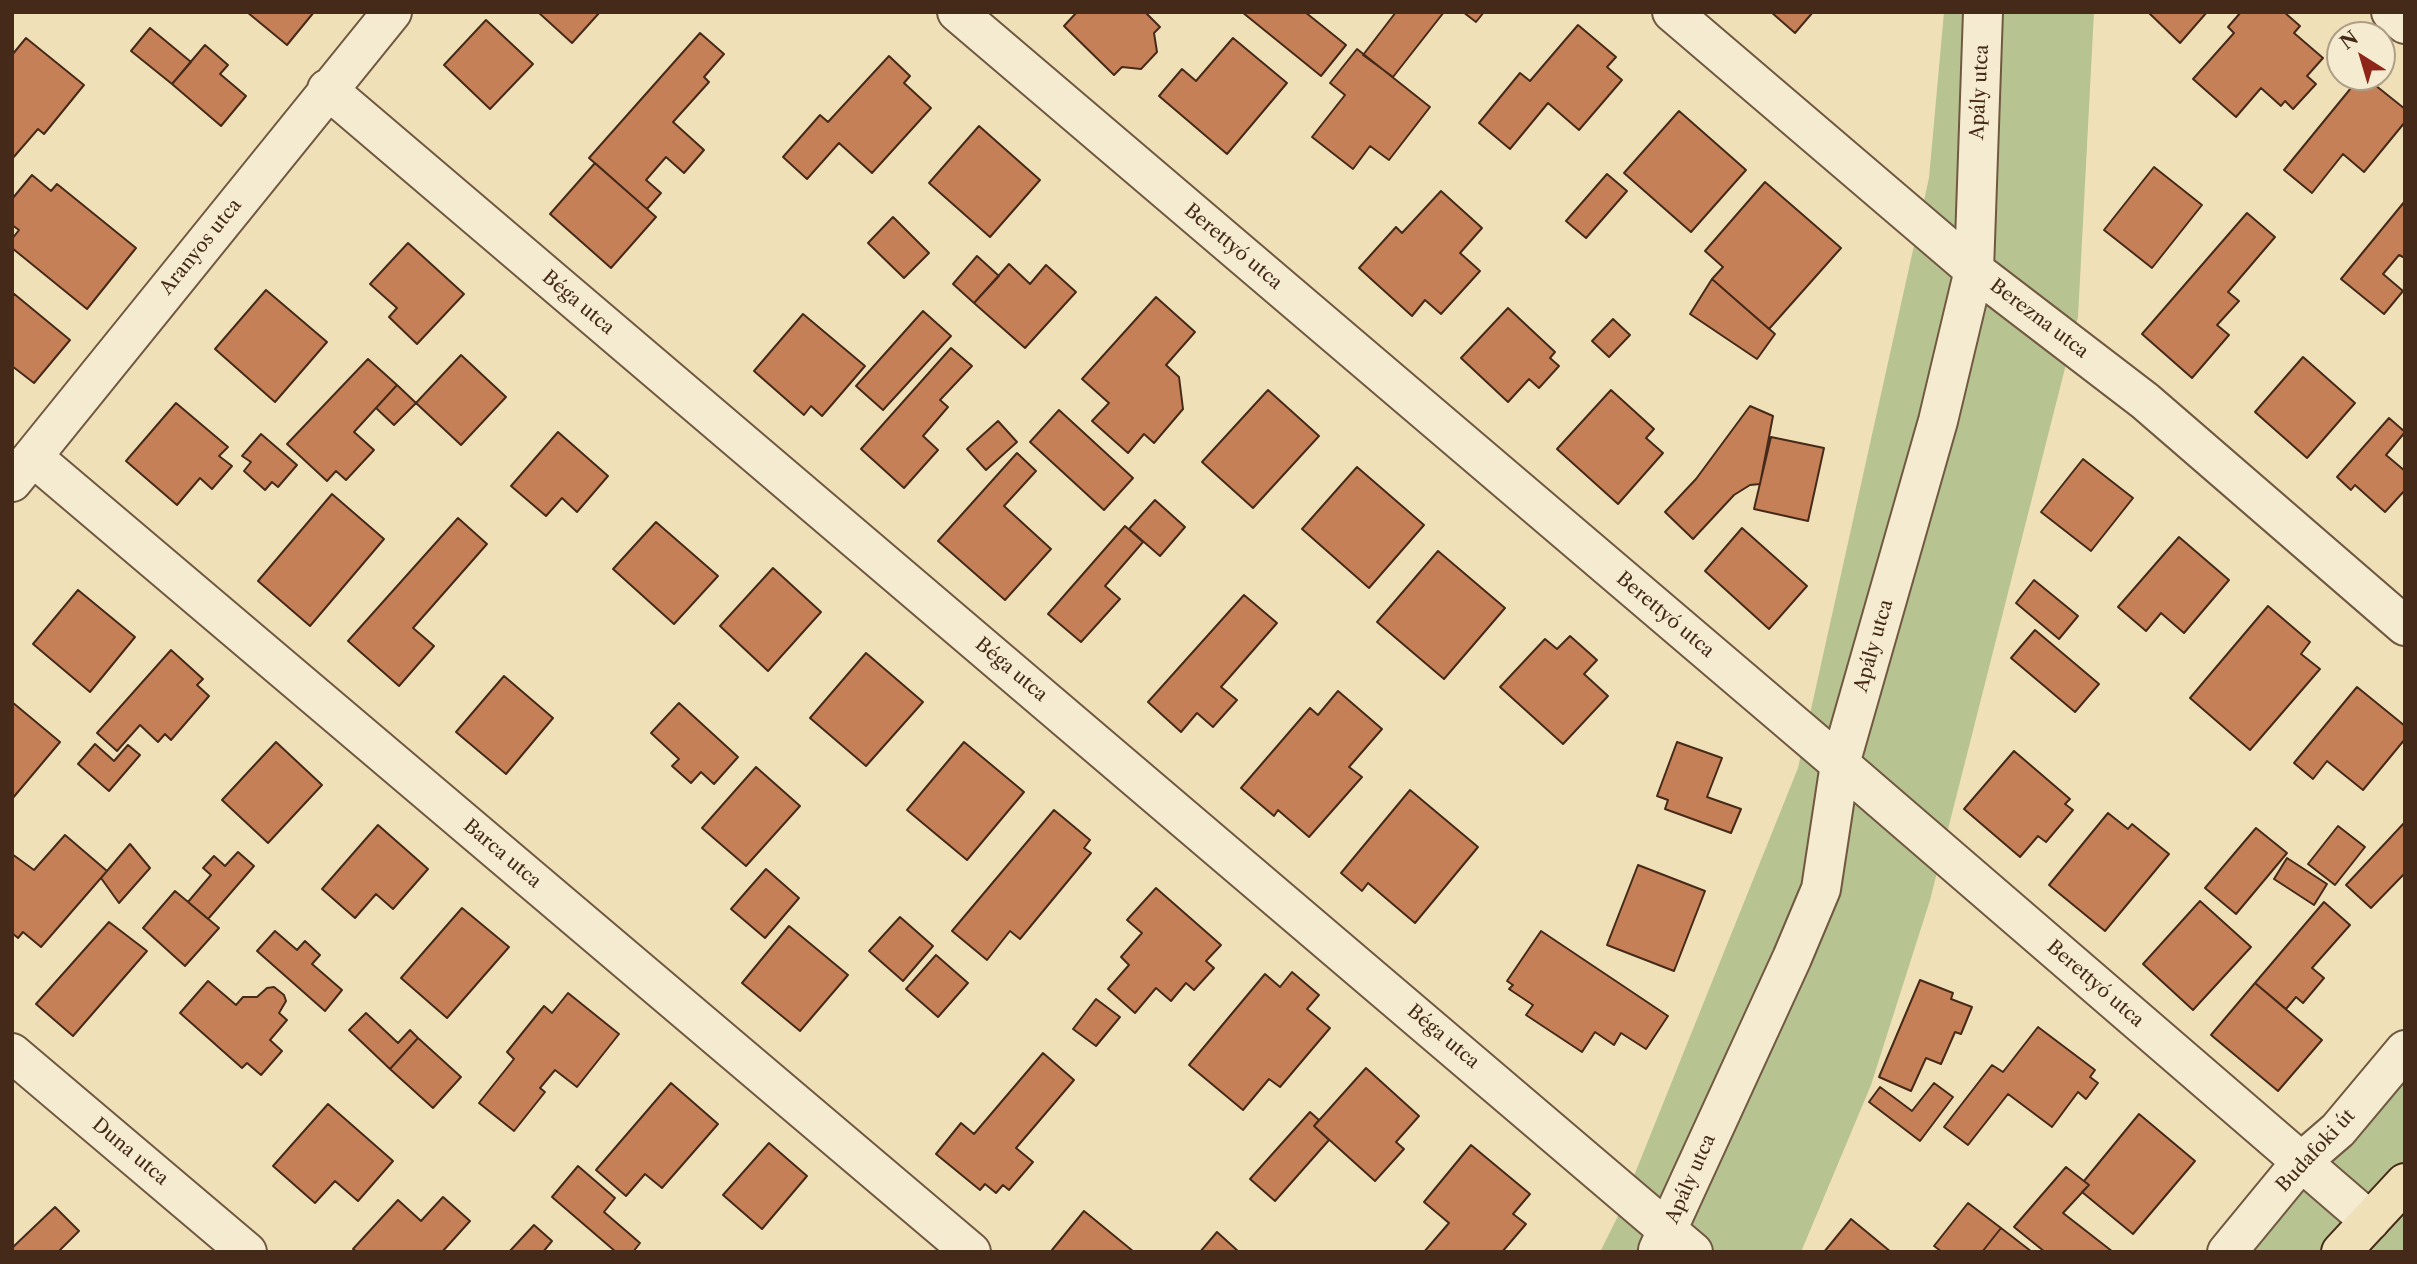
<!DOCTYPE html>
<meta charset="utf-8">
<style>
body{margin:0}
#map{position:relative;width:2417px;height:1264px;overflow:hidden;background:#f0e0b8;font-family:"Libre Caslon Text",serif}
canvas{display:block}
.frame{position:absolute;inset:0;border:14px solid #462a19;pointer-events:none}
.north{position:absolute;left:2326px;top:21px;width:70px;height:70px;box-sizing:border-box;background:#f5ebd1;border:2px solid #af9e87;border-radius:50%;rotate:323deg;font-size:19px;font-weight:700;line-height:28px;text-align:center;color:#462a19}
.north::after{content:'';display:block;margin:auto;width:24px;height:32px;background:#8f2418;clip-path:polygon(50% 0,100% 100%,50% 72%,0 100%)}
</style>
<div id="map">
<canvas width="2417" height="1264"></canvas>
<div class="frame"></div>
<div class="north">N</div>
</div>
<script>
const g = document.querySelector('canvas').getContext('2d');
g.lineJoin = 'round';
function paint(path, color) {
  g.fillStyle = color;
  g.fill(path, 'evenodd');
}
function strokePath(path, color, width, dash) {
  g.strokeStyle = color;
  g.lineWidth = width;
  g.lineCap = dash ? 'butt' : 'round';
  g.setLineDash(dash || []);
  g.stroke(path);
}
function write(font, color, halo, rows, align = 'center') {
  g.font = font + ' "Libre Caslon Text",serif';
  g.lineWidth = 7;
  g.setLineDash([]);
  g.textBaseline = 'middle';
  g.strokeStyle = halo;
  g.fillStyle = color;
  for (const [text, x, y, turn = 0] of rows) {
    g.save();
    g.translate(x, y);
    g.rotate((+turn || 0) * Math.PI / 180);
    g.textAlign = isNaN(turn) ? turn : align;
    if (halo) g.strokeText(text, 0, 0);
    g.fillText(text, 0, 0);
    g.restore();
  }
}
paint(new Path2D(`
 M1944 12H2094L2078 317 1930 900 1871 1085 1801 1252H1600L1617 1218 1798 768 1929 178Z
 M2405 1066V1252H2237Z`), '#b7c391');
const building = new Path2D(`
 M247 12H314L287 45Z
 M538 12H600L572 43Z
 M1077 12H1145L1160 27 1154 33 1157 52 1141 69 1122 67 1114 75 1064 26Z
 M1242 12H1305L1346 45 1321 76Z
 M1396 12H1444L1393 77 1363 55Z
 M1463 12H1484L1476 22Z
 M1771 12H1813L1795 33Z
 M2148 12H2207L2180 43Z
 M2241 12H2284L2300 26 2294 33 2323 58 2307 76 2316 84 2293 109 2285 101 2281 106 2261 88 2236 117 2193 79 2234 33 2228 27Z
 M486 20 533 64 490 109 444 65Z
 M1578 25 1616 57 1607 67 1622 80 1579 130 1548 103 1510 149 1479 123 1520 73 1530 81Z
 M150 28 191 62 172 84 131 51Z
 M700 33 724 54 704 77 709 82 673 122 704 150 684 173 666 157 646 180 661 193 647 209 589 158Z
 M26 38 84 85 44 134 38 129 12 159V55Z
 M1233 38 1287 83 1227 154 1159 96 1182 69 1196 81Z
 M205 45 228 65 220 74 246 96 221 126 172 84Z
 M1357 49 1430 107 1389 160 1370 146 1353 169 1312 137 1345 95 1330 83Z
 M889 56 910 76 904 83 931 108 872 173 839 143 807 179 783 157 820 115 828 122Z
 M2360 77H2365L2405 109V122L2364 172 2343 154 2312 193 2284 170Z
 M1679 111 1746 170 1691 232 1624 173Z
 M979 126 1040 180 990 237 929 183Z
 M595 163 656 217 611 268 550 214Z
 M2154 167 2202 205 2152 268 2104 230Z
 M1607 174 1627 191 1586 238 1566 221Z
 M32 175 51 191 57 184 136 248 87 309 12 248V239L19 230 12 225V199Z
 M1765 182 1841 248 1769 329 1712 279 1723 267 1705 251Z
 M1441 191 1482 228 1460 253 1480 271 1441 314 1425 300 1412 316 1359 268 1396 227 1402 233Z
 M2405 201V258L2399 255 2383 274 2403 291 2384 314 2341 279Z
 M2247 213 2275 237 2228 292 2239 301 2217 325 2229 335 2192 378 2142 334Z
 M893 217 929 253 904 278 868 243Z
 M408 243 464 294 417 344 389 317 397 308 370 284Z
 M977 256 999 276 974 303 953 284Z
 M1009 264 1030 284 1046 265 1076 292 1025 348 974 303Z
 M1712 279 1775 334 1757 359 1690 314Z
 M266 290 327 342 275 402 215 349Z
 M13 293 70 340 34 383 12 366Z
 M1156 297 1195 332 1166 365 1179 377 1183 409 1154 443 1144 434 1128 453 1092 421 1109 403 1082 379Z
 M1508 308 1555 352 1550 358 1559 366 1539 388 1529 379 1508 402 1461 358Z
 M923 311 951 336 883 410 856 386Z
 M803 314 865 366 822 416 811 406 804 415 754 371Z
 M1613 319 1630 335 1609 357 1592 341Z
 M951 348 972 366 940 400 948 407 923 436 938 450 904 488 861 449Z
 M461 355 506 397 461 445 416 403Z
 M2303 357 2355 403 2307 458 2255 412Z
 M368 359 397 385 354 432 374 450 346 480 336 471 327 481 287 444Z
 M397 385 416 403 394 425 376 408Z
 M1268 390 1319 436 1253 508 1202 462Z
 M1611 390 1654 429 1646 438 1663 453 1618 504 1557 449Z
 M176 403 228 447 219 456 232 466 212 489 200 478 177 505 126 461Z
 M1750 406 1773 416 1760 484 1750 485 1734 495 1693 539 1665 512 1696 479Z
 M1059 410 1133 478 1104 510 1030 442Z
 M2389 418 2405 432 2386 455 2405 471V490L2385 512 2355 485 2351 490 2337 477Z
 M998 421 1017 442 986 470 967 449Z
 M558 432 608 476 577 512 562 498 546 516 511 486Z
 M261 434 297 465 278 487 272 482 265 490 244 471 251 462 242 456Z
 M1771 437 1824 448 1808 521 1754 509Z
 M1017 453 1036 471 1004 506 1051 549 1005 600 938 541Z
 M2083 459 2133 498 2091 551 2041 512Z
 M1357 467 1424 525 1369 588 1302 529Z
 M332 494 384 539 310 626 258 581Z
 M1155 500 1185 527 1160 556 1129 529Z
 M458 518 487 544 413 628 434 646 399 686 348 641Z
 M656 522 718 576 674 624 613 569Z
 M1125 526 1143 542 1105 586 1120 599 1081 642 1048 614Z
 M1742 528 1807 586 1769 629 1705 571Z
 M2179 537 2229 580 2184 633 2161 613 2146 631 2118 607Z
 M1438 551 1505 608 1444 679 1377 622Z
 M773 568 821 612 768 671 720 626Z
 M2034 580 2078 616 2059 639 2016 603Z
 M78 590 135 637 90 692 33 644Z
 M1244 595 1277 623 1221 687 1237 700 1213 727 1197 713 1181 732 1148 702Z
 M2268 606 2310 642 2301 654 2320 669 2250 750 2190 698Z
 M2035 630 2099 684 2075 712 2011 658Z
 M1570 636 1597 660 1584 674 1608 696 1563 744 1500 687 1545 639 1557 649Z
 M171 650 203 679 197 685 209 696 171 740 165 734 158 742 140 725 117 751 97 733Z
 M866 653 923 702 866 766 810 718Z
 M504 676 553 718 506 774 456 732Z
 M2357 687 2405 726V739L2363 790 2327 761 2313 779 2294 763Z
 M1338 691 1382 729 1349 767 1362 777 1309 837 1278 810 1274 816 1241 788 1310 708 1318 715Z
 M12 702 60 742 12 799Z
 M679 703 738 757 714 784 701 772 691 783 672 766 679 759 651 733Z
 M276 742 322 785 268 843 222 800Z
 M964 742 1024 792 967 860 907 810Z
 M1677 742 1722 758 1707 797 1741 809 1731 833 1665 809 1668 800 1657 796Z
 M95 744 114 761 128 745 140 755 109 791 78 764Z
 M2014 751 2070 799 2065 804 2073 810 2046 842 2038 836 2020 857 1964 809Z
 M756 767 800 806 746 866 702 828Z
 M1410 790 1478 847 1415 923 1368 883 1362 891 1341 873Z
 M1054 810 1090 840 1084 848 1091 853 1020 939 1010 931 987 960 952 931Z
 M2108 813 2128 829 2132 824 2169 854 2105 931 2049 885Z
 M2405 822V873L2371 908 2346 885Z
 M378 825 428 869 393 909 376 894 355 918 322 889Z
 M2338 826 2365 847 2335 885 2308 864Z
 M2256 828 2287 853 2236 914 2205 888Z
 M65 835 107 871 41 947 23 932 18 938 12 933V854L34 870Z
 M130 844 150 868 119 903 101 878Z
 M238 852 254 866 208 919 188 902 211 875 203 868 214 856 225 866Z
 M2287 858 2327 884 2314 905 2274 879Z
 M1638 865 1705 891 1674 971 1607 945Z
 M766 869 799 898 765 938 731 909Z
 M1156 888 1221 945 1206 961 1214 968 1194 990 1186 983 1171 1001 1156 988 1135 1013 1108 989 1129 965 1121 957 1142 933 1127 920Z
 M175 891 219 928 185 966 143 928Z
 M2200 901 2251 947 2193 1010 2143 964Z
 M2324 902 2350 925 2312 968 2324 978 2303 1003 2296 997 2286 1009 2255 983Z
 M462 908 509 947 447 1018 401 978Z
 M900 917 933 946 903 981 869 951Z
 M109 922 147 951 73 1036 36 1004Z
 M789 926 848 975 800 1031 742 983Z
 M275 931 297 950 305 941 320 955 312 964 342 990 325 1011 257 951Z
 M1541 931 1668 1016 1646 1049 1621 1033 1614 1045 1595 1032 1582 1052 1526 1015 1533 1005 1509 989 1513 985 1507 981Z
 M936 955 968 983 938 1017 906 989Z
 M1292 972 1319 995 1307 1009 1330 1028 1280 1087 1269 1079 1243 1110 1189 1065 1265 974 1280 987Z
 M1920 980 1953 993 1951 999 1972 1007 1961 1034 1955 1032 1941 1064 1926 1058 1911 1091 1879 1077Z
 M208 981 236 1005 243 997H257L267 988 274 987 284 995 286 1001 279 1013 287 1020 270 1040 282 1051 261 1075 247 1063 242 1068 180 1013Z
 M2255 983 2322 1040 2278 1091 2211 1035Z
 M568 993 619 1034 577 1087 555 1070 540 1088 545 1092 514 1131 479 1103 514 1059 507 1052 544 1006 552 1013Z
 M1096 999 1120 1017 1096 1046 1073 1029Z
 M366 1013 398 1043 410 1030 418 1038 390 1069 349 1030Z
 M2038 1027 2095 1070 2090 1077 2098 1083 2086 1099 2078 1092 2052 1127 2008 1094 1968 1145 1944 1127 1992 1065 2003 1072Z
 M418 1038 461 1077 433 1108 390 1069Z
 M1043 1053 1074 1080 1016 1148 1033 1162 1009 1190 1003 1185 996 1193 985 1184 980 1190 936 1154 961 1123 974 1134Z
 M1366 1068 1419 1116 1396 1142 1404 1149 1375 1181 1314 1126Z
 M671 1083 718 1124 662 1188 645 1174 626 1196 596 1170Z
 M1934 1083 1953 1097 1920 1141 1869 1102 1880 1087 1912 1111Z
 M328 1104 393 1161 358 1201 335 1181 315 1203 273 1166Z
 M1310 1112 1319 1120 1314 1126 1329 1140 1275 1201 1250 1179Z
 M2139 1114 2195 1161 2133 1234 2082 1192 2089 1185 2084 1181Z
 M769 1143 807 1176 762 1229 723 1195Z
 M1471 1145 1530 1194 1513 1214 1526 1224 1502 1252H1424L1449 1223 1424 1202Z
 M578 1166 615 1198 604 1212 640 1243 633 1252H616L552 1197Z
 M2066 1167 2089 1185 2063 1213 2113 1252H2045L2014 1227Z
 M443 1197 470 1221 442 1252H357L353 1249 398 1200 421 1221Z
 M1968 1203 2001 1228 1982 1252H1942L1934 1246Z
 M55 1207 79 1231 58 1252H12V1248Z
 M1084 1211 1134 1252H1054L1052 1250Z
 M1851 1219 1891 1252H1824Z
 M534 1225 552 1241 543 1252H509Z
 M2001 1228 2032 1252H1982Z
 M1217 1232 1239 1252H1200Z`);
paint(building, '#c68058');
strokePath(building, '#462a19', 2);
const street = new Path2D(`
 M957 12 1840 764 2370 1221
 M1672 12 1974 270 2145 401 2405 626
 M2391 12 2405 24
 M327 89 1693 1252
 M33 457 971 1252
 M12 482 392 12
 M12 1053 247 1252
 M1658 1250 1792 958 1821 889 1840 764 1938 421 1974 270 1983 12
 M2227 1252 2301 1162 2338 1130 2405 1050`);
const primary = new Path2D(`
 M2341 1252 2405 1183`);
strokePath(street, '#705841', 42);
strokePath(primary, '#462a19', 42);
strokePath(street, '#f5ebd1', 38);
strokePath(primary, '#f0e0b8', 38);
write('19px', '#462a19', '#f5ebd1', [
 ["Apály utca",1980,92,-87],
 ["Aranyos utca",201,247,-51],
 ["Berettyó utca",1233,247,40],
 ["Béga utca",578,303,40],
 ["Berezna utca",2039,319,37],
 ["Berettyó utca",1665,615,40],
 ["Apály utca",1874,646,-74],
 ["Béga utca",1011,670,40],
 ["Barca utca",502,854,40],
 ["Berettyó utca",2095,984,41],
 ["Béga utca",1443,1037,40],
 ["Budafoki út",2316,1151,-47],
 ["Duna utca",130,1152,40],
 ["Apály utca",1691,1179,-66]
]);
</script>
